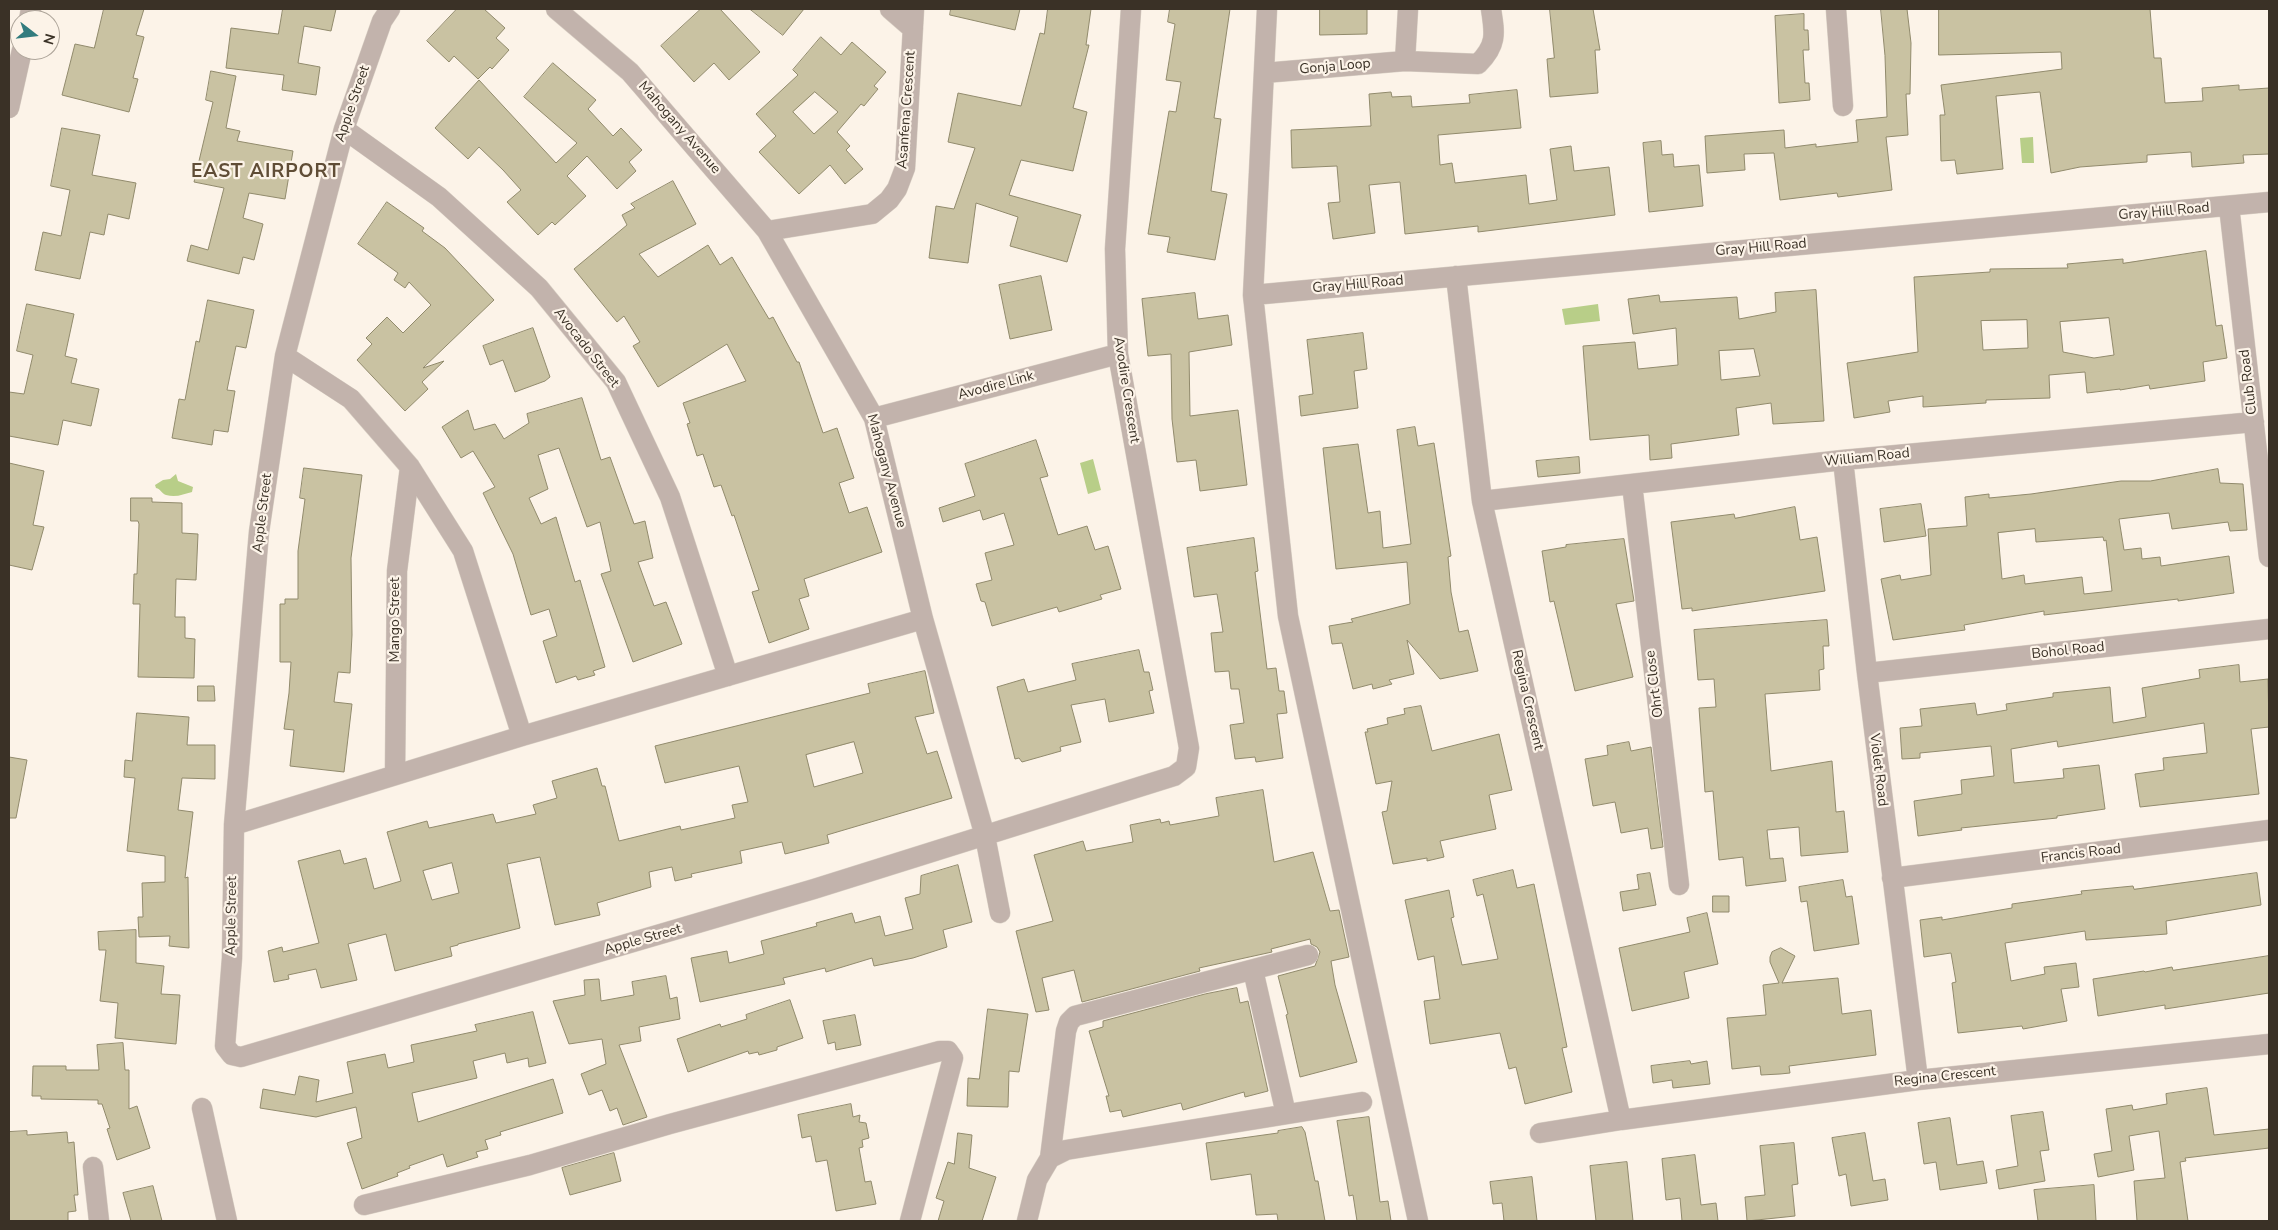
<!DOCTYPE html>
<style>
body{margin:0}
#map{position:relative;width:2278px;height:1230px;overflow:hidden;background:#fcf3e8;font-family:"Nunito Sans",sans-serif}
canvas{display:block}
.frame{position:absolute;inset:0;border:10px solid #3a3126;pointer-events:none}
.north{position:absolute;left:10px;top:10px;width:50px;height:50px;box-sizing:border-box;background:#fcf3e8;border:1px solid #aea59a;border-radius:50%;rotate:106deg;font-size:14px;font-weight:700;line-height:20px;text-align:center;color:#3a3126}
.north::after{content:'';display:block;margin:auto;width:18px;height:22px;background:#327c7e;clip-path:polygon(50% 0,100% 100%,50% 72%,0 100%)}
</style>
<div id="map">
<canvas width="2278" height="1230"></canvas>
<div class="frame"></div>
<div class="north">N</div>
</div>
<script>
const g = document.querySelector('canvas').getContext('2d');
g.lineJoin = 'round';
function paint(path, color) {
  g.fillStyle = color;
  g.fill(path, 'evenodd');
}
function strokePath(path, color, width, dash) {
  g.strokeStyle = color;
  g.lineWidth = width;
  g.lineCap = dash ? 'butt' : 'round';
  g.setLineDash(dash || []);
  g.stroke(path);
}
function write(font, color, halo, rows, align = 'center') {
  g.font = font + ' "Nunito Sans",sans-serif';
  g.lineWidth = 4.5;
  g.setLineDash([]);
  g.textBaseline = 'middle';
  g.strokeStyle = halo;
  g.fillStyle = color;
  for (const [text, x, y, turn = 0] of rows) {
    g.save();
    g.translate(x, y);
    g.rotate((+turn || 0) * Math.PI / 180);
    g.textAlign = isNaN(turn) ? turn : align;
    if (halo) g.strokeText(text, 0, 0);
    g.fillText(text, 0, 0);
    g.restore();
  }
}
paint(new Path2D(`
 M2033 137 2034 163H2022L2020 138Z
 M1598 304 1600 321 1565 325 1562 309Z
 M1093 459 1101 490 1088 494 1080 463Z
 M176 474 178 481 193 487 192 492C184 494 176 498 166 495 161 493 161 489 156 488L155 485 163 480 170 479Z`), '#b8ce88');
const building = new Path2D(`
 M104 9H144L136 35 144 37 133 78 138 79 129 112 62 95 75 44 94 48Z
 M283 9H336L331 31 304 26 298 63 320 67 316 95 282 90 284 75 226 68 231 28 278 34Z
 M457 9H484L505 28 496 38 509 50 492 69 490 67 478 79 454 56 449 62 427 41Z
 M701 9H720L760 52 729 80 714 63 694 82 661 46Z
 M750 9H804L783 35Z
 M951 9H1020L1015 30 950 15Z
 M1048 9H1091L1086 45H1089L1073 108 1087 112 1073 171 1021 160 1009 195 1081 215 1067 262 1010 246 1018 217 976 203 968 263 929 258 936 206 954 209 975 148 948 142 958 93 1021 106 1040 33 1044 34Z
 M1170 9H1230L1214 118 1221 119 1211 191 1227 194 1215 260 1167 252 1170 237 1148 234 1169 111 1176 112 1181 82 1166 80 1175 24 1168 22Z
 M1320 9H1367V34L1320 35Z
 M1550 9H1593L1600 50H1595L1598 93 1550 97 1547 59 1554 58Z
 M1881 9H1907L1911 43 1910 94H1906L1908 135 1886 137 1892 190 1838 197 1837 193 1780 200 1774 153 1744 154 1745 170 1707 173 1705 136 1784 130 1785 148 1816 144V147L1858 142 1856 120 1887 117 1885 56Z
 M1939 9H2150L2154 58H2161L2165 103 2203 101 2202 88 2239 85V90L2269 88V154L2243 155 2244 163 2192 167 2191 152 2147 155V162L2080 167 2051 173 2040 92 1996 96 2003 169 1957 174 1955 160 1941 161 1940 115H1945L1941 85 2062 69 2061 52 1939 55Z
 M1804 14V30H1808L1809 50H1803L1805 83H1809L1810 100 1779 103 1775 16Z
 M821 37 841 55 852 42 886 72 874 86 878 89 864 106 861 104 837 132 850 146 846 150 863 169 845 184 830 165 799 194 759 152 776 136 756 114 798 75 793 70ZM815 92 838 112 814 134 793 112Z
 M553 63 596 100 588 109 613 136 621 128 642 150 629 162 636 171 617 189 587 156 567 176 586 196 555 225 552 222 538 235 507 202 521 190 503 170 479 147 468 159 435 128 479 80 556 163 577 143 524 97Z
 M211 71 236 76 226 128 240 131 237 141 293 151 285 199 249 193 243 218 263 224 254 260 243 257 239 274 187 261 191 245 208 250 224 188 194 182 213 102 206 100Z
 M1517 90 1521 128 1438 135 1440 165 1452 163 1455 183 1526 175 1529 204 1557 200 1550 149 1571 146 1574 171 1609 167 1615 215 1478 232V226L1405 234 1400 182 1369 185 1375 233 1333 239 1328 203 1340 202 1337 166 1292 168 1291 130 1371 126 1369 94 1391 92 1392 97 1411 96 1412 107 1470 103 1469 95Z
 M62 128 100 135 92 175 136 183 129 219 108 214 104 235 90 232 80 279 35 270 43 232 61 236 70 190 51 186Z
 M1661 141 1662 155 1673 154 1674 167 1699 165 1703 206 1649 212 1643 143Z
 M673 181 696 224 639 254 658 277 708 245 720 265 732 257 769 319 773 317 797 362H799L823 433 837 428 854 478 839 483 849 513 867 507 882 552 804 579 809 596 799 599 809 629 769 643 752 592 759 590 734 515 732 516 721 485 714 487 703 454 697 456 687 424 690 423 683 403 746 381 727 344 658 387 633 346 640 342 624 316 617 322 574 269 627 225 622 215 635 208 631 204Z
 M387 202 424 228 422 231 445 248 494 300 423 368 444 361 422 382 428 389 405 411 357 360 372 344 366 338 387 317 403 333 431 305 409 282 405 288 394 280 398 273 358 244Z
 M2206 251 2216 326 2222 325 2227 358 2203 362 2205 381 2150 389 2149 385 2120 390V389L2087 393 2085 372 2049 375 2050 398 1986 400V403L1923 407V396L1888 401 1890 412 1854 418 1847 363 1918 352 1914 277 1990 272V269L2068 268 2067 264 2123 259V263ZM2109 318 2114 355 2094 358 2063 352 2060 322ZM2027 320 2028 348 1983 350 1981 321Z
 M1041 276 1052 330 1010 339 999 285Z
 M1816 290 1824 421 1773 424 1771 403 1736 408 1739 435 1671 444 1672 458 1650 460 1649 435 1590 440 1583 346 1635 342 1638 369 1678 365 1676 328 1633 334 1628 299 1659 295 1660 302 1737 297 1739 319 1776 312 1775 293ZM1754 349 1760 376 1721 380 1719 351Z
 M1195 293 1198 319 1228 315 1232 345 1189 352 1190 416 1238 410 1247 485 1200 491 1196 460 1177 462 1172 419 1171 354 1148 356 1142 299Z
 M208 300 254 310 246 348 236 346 227 390 235 391 228 432 214 430 212 445 172 438 179 399 185 400 196 341 199 342Z
 M27 304 74 314 65 356 77 359 71 383 99 389 91 426 63 420 58 445 9 436V392L24 394 33 355 17 351Z
 M533 328 550 377 545 381 515 392 503 360 490 365 483 346Z
 M1363 333 1367 369 1354 371 1358 408 1301 416 1299 396 1313 394 1307 340Z
 M582 398 601 460 610 457 634 524 645 521 653 558 638 562 654 606 666 602 682 644 633 662 601 574 611 571 600 522 587 527 559 448 538 455 548 489 529 498 541 524 556 517 575 582 580 580 605 667 593 671 595 675 578 680 576 676 556 683 543 641 557 636 549 609 531 615 513 554 483 493 495 487 473 451 461 458 442 427 468 410 474 430 495 424 504 439 529 423 527 414Z
 M1415 427 1418 446 1434 443 1451 556 1448 557 1451 592 1459 632 1468 630 1478 671 1440 679 1407 640 1414 674 1389 680 1392 684 1373 689 1372 684 1353 689 1342 643 1332 644 1329 626 1353 622 1351 619 1410 604 1407 562 1336 569 1323 448 1358 444 1368 513 1380 511 1383 548 1411 544 1397 430Z
 M1036 440 1048 476 1040 478 1058 535 1087 526 1095 550 1108 546 1121 589 1100 595 1102 599 1059 612 1057 607 992 626 985 602 981 601 976 584 992 580 985 553 1014 545 1004 513 983 520 980 510 943 522 939 508 975 496 965 464Z
 M1579 457 1580 473 1538 477 1536 461Z
 M9 463 44 471 33 525 44 527 32 570 9 565Z
 M304 468 362 475 351 558 352 635 350 673 338 672 334 702 352 704 344 772 290 766 294 730 284 729 289 693 291 662H280V604H285V599H298V551L305 499 300 498Z
 M2218 469 2220 483 2243 484 2247 530 2230 531 2228 522 2172 529 2169 513 2119 519 2124 550 2141 548 2142 559 2160 557 2161 566 2229 556 2234 593 2178 601V599L2044 615V611L1964 625 1965 630 1893 640 1881 579 1900 575 1901 580 1931 575 1928 529 1967 526 1965 497 1989 494V498L2031 494 2121 481H2150ZM2035 529 2036 542 2103 537 2104 541 2106 540 2112 591 2084 594 2082 577 2025 584 2024 575 2002 579 1998 533Z
 M131 498H152V502L182 503V533L198 534 196 580 176 579 175 617H185V638L195 639 194 678 138 677 140 604H133L134 574H137L139 524 138 521H131Z
 M1921 504 1926 536 1884 542 1880 509Z
 M1795 507 1800 540 1817 537 1825 591 1692 611V608L1682 609 1671 522 1734 514 1735 518Z
 M1254 538 1258 571 1255 572 1267 669 1276 668 1279 691H1284L1287 713 1277 714 1283 758 1256 762 1255 757 1235 759 1230 725 1244 723 1239 689H1231L1229 671 1215 672 1211 633 1223 632 1217 594 1194 597 1187 548Z
 M1624 539 1634 601 1616 604 1633 677 1575 691 1554 601 1550 602 1542 551 1566 547V545Z
 M1827 620 1829 646H1823L1824 669 1819 670 1820 690 1765 694 1771 771 1832 761 1836 812 1844 811 1848 852 1801 856 1799 827 1767 830 1770 859 1783 858 1786 881 1746 886 1743 857 1719 860 1713 791 1705 792 1699 708 1716 707 1714 679 1698 680 1694 630Z
 M1139 650 1144 672H1149L1153 690 1149 691 1154 713 1109 722 1105 699 1071 705 1081 742 1060 747 1061 751 1022 762 1019 758 1015 759 997 687 1024 679 1028 692 1076 680 1072 664Z
 M2239 665 2240 682 2268 679 2269 727 2251 729 2259 794 2140 807 2135 774 2164 770 2163 758 2207 753 2204 723 2058 747 2057 741 2011 749 2014 783 2064 778 2063 769 2099 765 2105 809 2057 816V818L1961 828 1962 830 1918 836 1914 801 1962 794 1961 780 1994 776 1991 746 1920 753V758L1902 759 1900 728 1922 726 1920 709 1975 703 1977 715 2007 710 2006 704 2053 697V693L2110 687 2113 723 2146 717 2142 688 2200 678 2199 670Z
 M925 671 934 713 915 717 927 754 937 751 952 798 827 835 829 843 785 854 782 842 740 851 742 863 691 874 692 877 675 881 672 867 649 872 651 887 597 903 600 915 555 925 540 857 507 864 520 928 458 944V945L450 947 452 956 395 971 386 934 348 944 357 980 321 988 316 969 288 975 289 979 274 982 268 951 282 947 283 952 319 943 298 861 340 850 344 864 366 858 374 889 401 881 387 832 427 821 429 828 493 814 496 823 536 814 533 805 557 798 552 781 597 768 602 786H605L619 841 680 826 681 830 735 818 732 805 748 802 739 766 665 783 655 746 870 693 868 684ZM854 742 863 773 814 787 806 755ZM452 863 459 893 432 900 423 871Z
 M198 686H214L215 701H198Z
 M1421 706 1432 751 1499 734 1512 790 1489 795 1496 829 1440 841 1444 857 1427 861V858L1393 864 1382 812 1387 811 1392 781 1376 784 1365 732H1368L1367 729 1388 724 1387 718 1405 714 1404 709Z
 M137 713 189 717 187 745H215V779L182 778 178 810 193 812 185 878 188 877 189 948 169 946 170 936 139 937 138 917H143L142 883 165 882V856L127 851 135 778 124 777 125 760 132 761Z
 M1629 742 1631 751 1651 747 1663 847 1651 849 1648 828 1621 833 1615 802 1593 806 1585 759 1608 755 1607 746Z
 M9 757 27 760 16 818H9Z
 M1263 790 1274 862 1313 852 1330 911 1339 910 1349 957 1331 961 1335 985 1357 1062 1300 1077 1286 1015 1288 1014 1278 976 1315 966 1320 952 1317 947 1311 944 1310 939 1271 949 1272 952 1199 968 1200 971 1082 1002 1074 970 1042 978 1049 1010 1036 1012 1016 931 1053 921 1034 855 1083 841 1086 851 1133 842 1130 825 1160 819 1161 823 1169 821 1170 825 1219 816 1216 798Z
 M958 865 972 922 943 930 947 947 913 958 874 966 872 958 826 972 825 968 783 978 785 984 700 1002 691 958 727 951 729 963 764 954 761 941 817 926 816 923 852 913 855 923 880 916 885 936 913 929 905 898 920 894 921 876Z
 M1513 870 1517 888 1534 884 1567 1047 1562 1048 1572 1092 1525 1104 1516 1067 1509 1069 1500 1033 1430 1044 1424 1001 1440 999 1434 956 1418 960 1405 900 1449 890 1454 917 1451 918 1462 965 1498 959 1483 894 1477 896 1473 880Z
 M1650 873 1656 905 1623 911 1620 892 1639 889 1637 875Z
 M2257 873 2261 905 2166 921 2167 934 2086 940 2085 931 2005 943 2011 981 2045 974 2044 967 2076 963 2079 987 2061 989 2067 1021 2023 1029 2022 1026 1958 1033 1952 983 1956 982 1951 953 1924 957 1920 920 1942 917V920L2012 908V904L2082 894 2081 891 2133 886 2134 889Z
 M1843 880 1846 897 1852 896 1859 944 1814 951 1807 901 1801 902 1799 887Z
 M1713 896H1729V912H1713Z
 M1707 913 1718 964 1684 972 1689 998 1632 1011 1619 948 1690 932 1687 918Z
 M136 930V963L164 966 161 994 180 995 176 1044 115 1038 118 1003 100 1001 106 950H99L98 932Z
 M1781 948 1795 956 1782 983 1838 978 1842 1014 1871 1010 1876 1055 1789 1066 1790 1073 1780 1074 1761 1075 1760 1066 1732 1069 1727 1018 1766 1015 1763 985 1779 983 1770 962V957L1772 952Z
 M2269 956V993L2165 1009V1005L2098 1016 2093 979 2144 971 2145 972 2172 967 2173 970Z
 M666 976 670 999 677 997 680 1019 639 1027 641 1041 619 1045 647 1117 623 1125 617 1108 610 1111 602 1090 589 1095 581 1074 606 1064 602 1039 569 1044 553 1001 585 995 584 980 599 979 601 1001 634 995 632 982Z
 M1237 988 1240 1003 1248 1001 1268 1091 1245 1097 1244 1092 1183 1110 1181 1103 1123 1117 1121 1110 1110 1112 1106 1096H1109L1089 1031 1103 1027V1021L1205 994Z
 M790 1000 803 1038 777 1047V1050L759 1055 758 1052 749 1054 748 1051 688 1072 677 1039 720 1024 721 1027 747 1019 746 1015Z
 M988 1009 1028 1014 1019 1072 1009 1071 1008 1107 967 1106 968 1078 979 1079Z
 M533 1012 546 1063 529 1067 528 1058 507 1063 505 1053 473 1061 477 1078 412 1093 418 1122 553 1079 563 1113 500 1132 501 1135 485 1140 488 1149 476 1152 478 1157 447 1167 443 1154 409 1166 410 1168 397 1173 398 1176 362 1189 347 1143 362 1138 356 1107 316 1117 260 1108 263 1089 295 1095 299 1076 319 1080 316 1102 353 1093 347 1062 385 1054 388 1068 414 1062 411 1045 477 1031 475 1025Z
 M855 1015 861 1045 836 1050 835 1042 828 1044 823 1021Z
 M123 1043 125 1070H129V1109L137 1106 150 1148 117 1160 107 1129 110 1128 102 1104H98V1100L41 1099V1096H32L33 1066H66V1070H99L97 1045Z
 M1690 1061 1691 1064 1707 1061 1710 1084 1673 1088 1672 1080 1653 1083 1651 1066Z
 M2207 1088 2214 1135 2269 1129V1148L2185 1158 2186 1161 2180 1162 2188 1221H2137L2134 1181 2165 1178 2159 1131 2129 1136 2134 1170 2098 1177 2094 1154 2112 1151 2106 1109 2132 1105 2133 1110 2167 1104 2166 1094Z
 M851 1104 853 1117 860 1115 859 1122 866 1123 869 1138 862 1140 863 1147 859 1148 865 1182 871 1181 876 1204 836 1211 827 1160 816 1162 811 1136 802 1138 798 1115Z
 M2043 1112 2049 1150 2040 1151 2045 1181 1999 1189 1996 1170 2018 1166 2011 1116Z
 M1369 1117 1380 1202 1388 1201 1391 1221H1357L1353 1195 1349 1196 1337 1121Z
 M1950 1118 1957 1165 1983 1161 1987 1183 1940 1190 1936 1162 1924 1164 1918 1123Z
 M1302 1127 1305 1132 1315 1181H1318L1325 1221H1278L1277 1214 1256 1215 1251 1174 1211 1180 1206 1143 1278 1133V1131Z
 M27 1131V1135L67 1132 68 1143 74 1142 78 1195H74L76 1211 68 1212V1221H9V1132Z
 M958 1133 972 1135 969 1168 996 1177 982 1221H938L944 1201 936 1198 948 1162 954 1164Z
 M1865 1133 1873 1181 1885 1179 1888 1200 1851 1206 1846 1174 1839 1176 1832 1138Z
 M1794 1143 1798 1184 1792 1185 1795 1216 1747 1221 1745 1197 1765 1195 1760 1146Z
 M614 1153 621 1181 570 1195 562 1168Z
 M1695 1155 1701 1205 1716 1203 1718 1221H1682L1680 1198 1666 1200 1662 1159Z
 M1627 1162 1633 1221H1596L1590 1166Z
 M1532 1177 1537 1221H1504L1502 1203 1493 1204 1490 1182Z
 M2094 1185 2096 1221H2038L2034 1190Z
 M153 1186 162 1221H131L123 1193Z`);
paint(building, '#c9c2a2');
strokePath(building, '#918a6c', 1);
const minor = new Path2D(`
 M390 9 382 21 344 129 285 356 259 532 234 825 232 958 225 1046 232 1055 241 1057 814 889 1174 776 1186 767 1189 748 1118 354 1115 249 1131 9
 M556 9 630 72 767 231 874 418 923 619 985 836 1000 913
 M890 9 913 29
 M1267 9 1253 295 1288 616 1418 1221
 M1836 9 1843 106
 M29 20 31 9
 M1405 61 1408 9
 M1264 73 1405 61 1478 64C1497 45 1495 34 1491 9
 M9 108 22 50
 M344 129 439 197 539 288 616 382 670 497 728 676
 M2229 206 2269 557
 M767 231 872 214 889 200 897 189 905 168 914 9
 M1456 276 1482 501 1621 1120
 M1253 295 2269 202
 M285 356 351 399 410 467 463 551 522 736
 M874 418 1118 354
 M1843 460 1867 673 1918 1080
 M1632 484 1679 885
 M1482 501 1843 460 2254 422
 M1867 673 2269 629
 M395 775 397 571 410 467
 M234 825 522 736 923 619
 M1892 878 2269 830
 M1253 970 1286 1114
 M202 1108 227 1221
 M1540 1133 1621 1120 1918 1080 2269 1044
 M1050 1158 1066 1031 1069 1022 1075 1016 1308 955
 M93 1167 99 1221
 M364 1205 530 1165 670 1124 940 1051H948L953 1058 910 1221
 M1027 1221 1037 1180 1050 1158 1066 1150 1362 1102`);
strokePath(minor, '#d9d0c5', 21);
strokePath(minor, '#c2b3ac', 20);
write('14px', '#3a3126', '#fcf3e8', [
 ["Gonja Loop",1335,67,-5],
 ["Apple Street",353,104,-71],
 ["Asanfena Crescent",907,110,-86],
 ["Mahogany Avenue",679,128,49],
 ["Gray Hill Road",2164,212,-5],
 ["Gray Hill Road",1761,248,-5],
 ["Gray Hill Road",1358,285,-5],
 ["Avocado Street",586,348,52],
 ["Club Road",2249,382,-97],
 ["Avodire Link",996,386,-15],
 ["Avodire Crescent",1126,390,81],
 ["William Road",1867,458,-6],
 ["Mahogany Avenue",886,471,75],
 ["Apple Street",263,513,-83],
 ["Mango Street",396,620,-90],
 ["Bohol Road",2068,651,-6],
 ["Ohrt Close",1655,684,-97],
 ["Regina Crescent",1527,700,77],
 ["Violet Road",1878,770,83],
 ["Francis Road",2081,854,-7],
 ["Apple Street",232,916,-89],
 ["Apple Street",643,940,-16],
 ["Regina Crescent",1945,1077,-6]
]);
g.letterSpacing = '1px';
write('bold 19px', '#604d36', '#fcf3e8', [
 ["EAST AIRPORT",266,172]
]);
g.letterSpacing = '0px';
</script>
